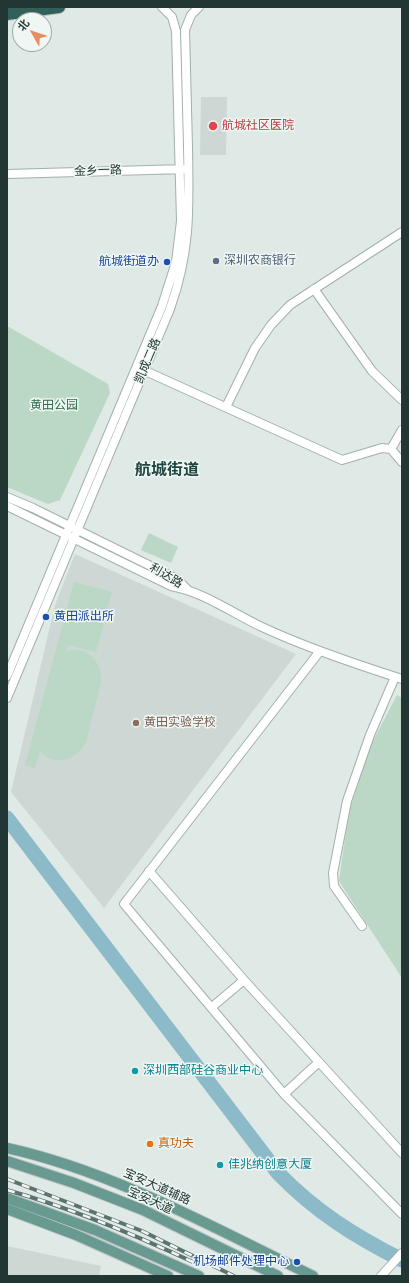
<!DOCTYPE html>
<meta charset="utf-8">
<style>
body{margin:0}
#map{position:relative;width:409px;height:1283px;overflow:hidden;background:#dfe9e5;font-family:Arial,"Noto Sans SC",sans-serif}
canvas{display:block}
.frame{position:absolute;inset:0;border:8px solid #223733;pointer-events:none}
.north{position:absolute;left:12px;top:12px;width:40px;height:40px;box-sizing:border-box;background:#eff6f3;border:1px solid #9daaa6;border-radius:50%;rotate:309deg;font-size:11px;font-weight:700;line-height:16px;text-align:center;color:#223733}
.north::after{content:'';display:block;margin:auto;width:14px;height:18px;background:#e48e62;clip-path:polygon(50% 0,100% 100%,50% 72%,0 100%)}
</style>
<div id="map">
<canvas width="409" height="1283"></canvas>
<div class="frame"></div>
<div class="north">北</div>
</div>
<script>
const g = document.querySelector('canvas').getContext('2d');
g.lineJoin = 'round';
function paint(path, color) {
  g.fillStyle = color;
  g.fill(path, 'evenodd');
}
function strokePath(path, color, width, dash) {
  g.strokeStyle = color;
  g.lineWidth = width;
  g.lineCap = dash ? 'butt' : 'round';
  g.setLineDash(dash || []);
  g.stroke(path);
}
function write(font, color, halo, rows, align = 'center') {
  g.font = font + ' Arial,"Noto Sans SC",sans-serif';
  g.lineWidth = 3;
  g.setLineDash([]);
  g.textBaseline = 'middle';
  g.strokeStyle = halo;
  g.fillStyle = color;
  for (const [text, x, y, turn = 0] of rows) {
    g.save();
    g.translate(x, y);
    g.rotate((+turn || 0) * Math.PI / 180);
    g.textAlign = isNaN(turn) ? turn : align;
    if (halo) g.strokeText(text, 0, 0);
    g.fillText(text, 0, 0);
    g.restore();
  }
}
paint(new Path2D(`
 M201 97H227L226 155H200Z
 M75 554 296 654 104 908 11 792 55 605Z
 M7 1246 101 1266 99 1276H7Z`), '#cdd8d4');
paint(new Path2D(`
 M7 326 108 384 110 393 60 500 48 504 7 487Z
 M149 533 178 547 171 563 141 550Z
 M74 582 112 592 96 652 68 645 66 652C87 644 103 662 101 683L86 742C77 760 56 768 40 751L35 768 25 765Z
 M397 695 402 698V978L339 881 349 811 371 745Z`), '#bad8c5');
strokePath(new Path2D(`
 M7 818 278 1173C315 1211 354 1236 402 1260`), '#8cbac9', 15);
const minor = new Path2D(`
 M7 174 185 169
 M314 289 372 371 402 400
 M141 369 342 460 382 448 391 449 402 462
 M226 407 255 348 271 325 290 305 402 232
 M391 449 402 430
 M7 497 33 508 177 579 187 589
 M7 506 171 586C204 592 232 613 262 627 307 648 355 664 402 679
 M320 651 124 904 284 1094 402 1214
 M7 676 162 306 176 262 181 221 176 31 172 17 162 7
 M7 698 170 309C191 250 189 208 188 147 187 108 186 69 185 30L191 15 199 7
 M149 871 244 980 402 1153
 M362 926 334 886 333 873 347 801 370 735 395 677
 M212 1007 244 980
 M284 1094 319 1062
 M381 1276 402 1253`);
const major = new Path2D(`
 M7 1148C115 1172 214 1228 313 1276
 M7 1161 74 1183 143 1210 278 1276
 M7 1198 95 1230 199 1276
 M7 1209 76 1235 168 1276`);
const highway = new Path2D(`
 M7 14 59 7`);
strokePath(minor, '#a3b0ac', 10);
strokePath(major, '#bdc3c2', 12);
strokePath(highway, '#bdc3c2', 14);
strokePath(minor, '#fff', 8);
strokePath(major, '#689a92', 10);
strokePath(highway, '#31605b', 12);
const rail = new Path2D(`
 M7 1179 142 1231 234 1276
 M7 1190C71 1208 133 1234 193 1262`);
strokePath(rail, '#5c736f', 4);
strokePath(rail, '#eff6f3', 2.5, [8]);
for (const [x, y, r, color] of [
 [213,126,5,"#e0444e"],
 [216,261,4,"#5c6f8a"],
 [167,262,4,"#1a4fb4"],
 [46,617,4,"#1a4fb4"],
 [136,723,4,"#8d6e63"],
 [135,1071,4,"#0f9aa8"],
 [150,1144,4,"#e8710a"],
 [220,1165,4,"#0f9aa8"],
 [297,1262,4,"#1a4fb4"]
]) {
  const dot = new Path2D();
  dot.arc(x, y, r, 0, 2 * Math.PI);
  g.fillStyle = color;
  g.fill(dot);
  strokePath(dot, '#eff6f3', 1.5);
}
write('12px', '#be3a42', '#eff6f3', [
 ["航城社区医院",222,126]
], 'left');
write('12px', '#223733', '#eff6f3', [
 ["金乡一路",98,171,-2],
 ["凯成二路",148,361,-67],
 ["利达路",166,576,31],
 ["宝安大道辅路",157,1187,24],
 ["宝安大道",150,1201,24]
]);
write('12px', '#4e5e75', '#eff6f3', [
 ["深圳农商银行",224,261]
], 'left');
write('12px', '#164399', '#eff6f3', [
 ["航城街道办",159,262],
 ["黄田派出所",54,617,"left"],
 ["机场邮件处理中心",289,1262]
], 'right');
write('12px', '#306a4c', '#eff6f3', [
 ["黄田公园",54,406]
]);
write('12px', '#785e54', '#eff6f3', [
 ["黄田实验学校",144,723]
], 'left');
write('12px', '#0d838f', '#eff6f3', [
 ["深圳西部硅谷商业中心",143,1071],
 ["佳兆纳创意大厦",228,1165]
], 'left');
write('12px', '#c56008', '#eff6f3', [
 ["真功夫",158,1144]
], 'left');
write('bold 16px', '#204741', '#eff6f3', [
 ["航城街道",167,471]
]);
</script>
